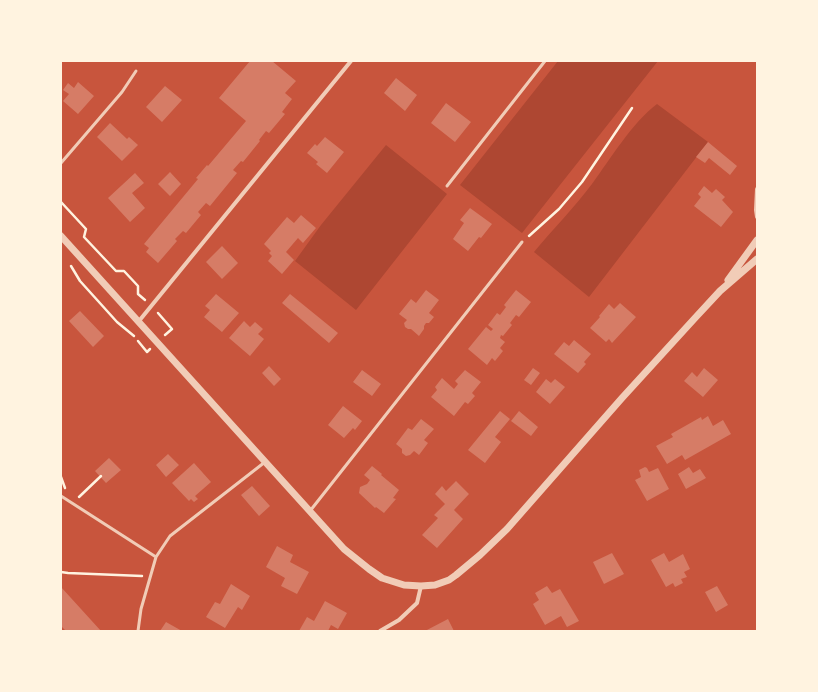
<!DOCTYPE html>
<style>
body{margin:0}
#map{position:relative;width:818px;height:692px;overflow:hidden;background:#c8553d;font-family:Rubik,sans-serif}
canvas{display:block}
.frame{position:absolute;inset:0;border:62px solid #fff3e0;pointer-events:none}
</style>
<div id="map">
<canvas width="818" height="692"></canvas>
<div class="frame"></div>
</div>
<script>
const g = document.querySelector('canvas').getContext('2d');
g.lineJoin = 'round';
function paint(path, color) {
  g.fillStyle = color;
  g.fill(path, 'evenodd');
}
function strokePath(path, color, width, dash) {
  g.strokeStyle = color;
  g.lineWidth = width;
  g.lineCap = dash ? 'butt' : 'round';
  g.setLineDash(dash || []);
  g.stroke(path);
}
paint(new Path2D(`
 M558 61H658L522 233 460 185Z
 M657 104 708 142 589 297 534 252C553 229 574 208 592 184 611 158 632 123 657 104Z
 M386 145 447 194 356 310 295 261 321 225Z`), '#ae4732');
paint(new Path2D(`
 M250 61H272L296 81 285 93 292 99 282 112 285 114 269 133 266 131 259 140 260 141 243 162 241 161 233 170 237 173 210 206 206 203 198 212 201 215 186 233 183 231 175 239 177 241 158 263 146 252 149 248 144 244 198 179 196 178 207 165 208 166 246 121 219 98Z
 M396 78 417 95 405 111 384 93Z
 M78 82 94 96 78 114 63 101 69 94 63 90 68 83 74 88Z
 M165 86 182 100 162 122 146 107Z
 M446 103 471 122 455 142 431 123Z
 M110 123 127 139 129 137 138 145 122 161 97 137Z
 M325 137 344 152 327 173 316 164 318 162 307 153 315 144 317 146Z
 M708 142 737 166 730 175 709 158 705 163 696 157Z
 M170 172 181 184 170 196 158 184Z
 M135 173 144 183 132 193 145 208 130 222 108 198Z
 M704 186 712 193 716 189 725 197 722 200 733 212 721 227 694 206 701 197 698 194Z
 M470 208 492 224 481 238 479 237 468 251 453 239 464 223 460 220Z
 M301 215 316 228 303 243 298 238 286 252 294 260 282 274 268 261 272 256 269 253 271 251 264 244 287 217 294 223Z
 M222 246 238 263 222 279 206 262Z
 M426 290 439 300 429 313 434 317 429 323H426L424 326V329L419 336 411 329H408L405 327 404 323 407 320 399 314 411 299 416 303Z
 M516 290 531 302 519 317 516 315 510 323 512 325 503 336 501 335 500 338 505 342 500 348 503 351 495 361 492 358 487 365 468 349 486 327 491 331 493 329 488 325 497 313 500 315 506 307 504 305Z
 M216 294 239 313 222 332 204 317 210 310 205 306Z
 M290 294 338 333 329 343 282 303Z
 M620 303 636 317 612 343 609 339 606 342 590 328 600 317 599 316 609 304 614 309Z
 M80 311 104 336 93 347 69 321Z
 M244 321 250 327 255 322 263 329 258 334 264 339 250 356 229 338Z
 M574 340 591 354 584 362 586 364 578 373 554 354 564 342 569 346Z
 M269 366 281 379 274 386 262 373Z
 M533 368 540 373 531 385 524 380Z
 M704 368 718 380 703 397 684 381 692 372 697 377Z
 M362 370 381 384 372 396 353 382Z
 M465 370 481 382 472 393 475 396 468 404 465 402 454 416 431 397 437 390 435 387 442 378 454 389 458 384 455 381Z
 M546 379 551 383 555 379 565 387 550 404 536 392Z
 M343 406 362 421 355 430 353 428 344 438 328 425Z
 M500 411 510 419 495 437 501 442 485 463 468 450Z
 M519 411 538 427 531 436 511 421Z
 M708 416 713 426 723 420 731 434 685 460 682 455 667 464 656 446 673 437 671 434 701 417 702 420Z
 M421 419 434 429 424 440 428 443 419 455 414 451 410 455 406 456 402 453V449L396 444 408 428 412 430Z
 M168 454 179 465 166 477 156 465Z
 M109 458 121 470 106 483 95 471Z
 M194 463 211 482 195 496 198 499 194 502 191 499 189 501 172 483Z
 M372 466 382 474 381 475 399 490 393 498 396 499 384 513 376 507 375 508 359 493 360 487 367 484 370 480 364 475Z
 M645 467 647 468 649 472 658 468 669 489 647 501 635 480 641 477 639 470Z
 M689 467 693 473 700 469 706 478 686 489 678 474Z
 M456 481 469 494 454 510 463 519 437 548 422 535 438 518 434 515 445 504 435 494 442 486 446 491Z
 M252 486 270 506 259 516 241 495Z
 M277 546 293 555 290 562 309 572 297 594 281 586 285 578 266 567Z
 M612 553 624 574 604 584 593 562Z
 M664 553 669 562 683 554 690 569 684 572 687 577 681 579 683 583 675 587 673 583 666 587 651 560Z
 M231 584 250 596 242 610 238 607 225 628 206 617 215 602 220 604Z
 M547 586 552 593 560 589 579 621 567 627 561 616 545 625 533 604 539 600 535 593Z
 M717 586 728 605 716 612 705 592Z
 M61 587 101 631H66L61 626Z
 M325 601 347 613 338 629 331 625 328 631H299L307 617 314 621Z
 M448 619 454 631H425Z
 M166 622 182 631H160Z`), '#d67c66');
strokePath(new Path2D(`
 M61 202 86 229 84 237 116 271H124L138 286V294L145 300
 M529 236 559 209 582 182 632 108
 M71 266 80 281 117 322 134 336
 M158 313 172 329 165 335
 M138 341 147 352 150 349
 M61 477 65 488
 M79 497 101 476
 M61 572 68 573 142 576`), '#fff3e0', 2.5);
strokePath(new Path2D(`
 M61 163 122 92 136 71
 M447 186 545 61
 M61 496 156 557
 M310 511 522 242
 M138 631 141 609 156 557 170 536 265 462`), '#f1ccb7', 3);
strokePath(new Path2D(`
 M757 189 756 210 757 217
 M139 321 351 61
 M380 631 399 620 417 603 421 586`), '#f1ccb7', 4);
strokePath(new Path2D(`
 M61 236 344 549 369 569 382 578 404 585 421 586 435 585 449 580 456 575 480 555 507 529 622 398 695 318 720 291 757 259
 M728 280 757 240`), '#f1ccb7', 7);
</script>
